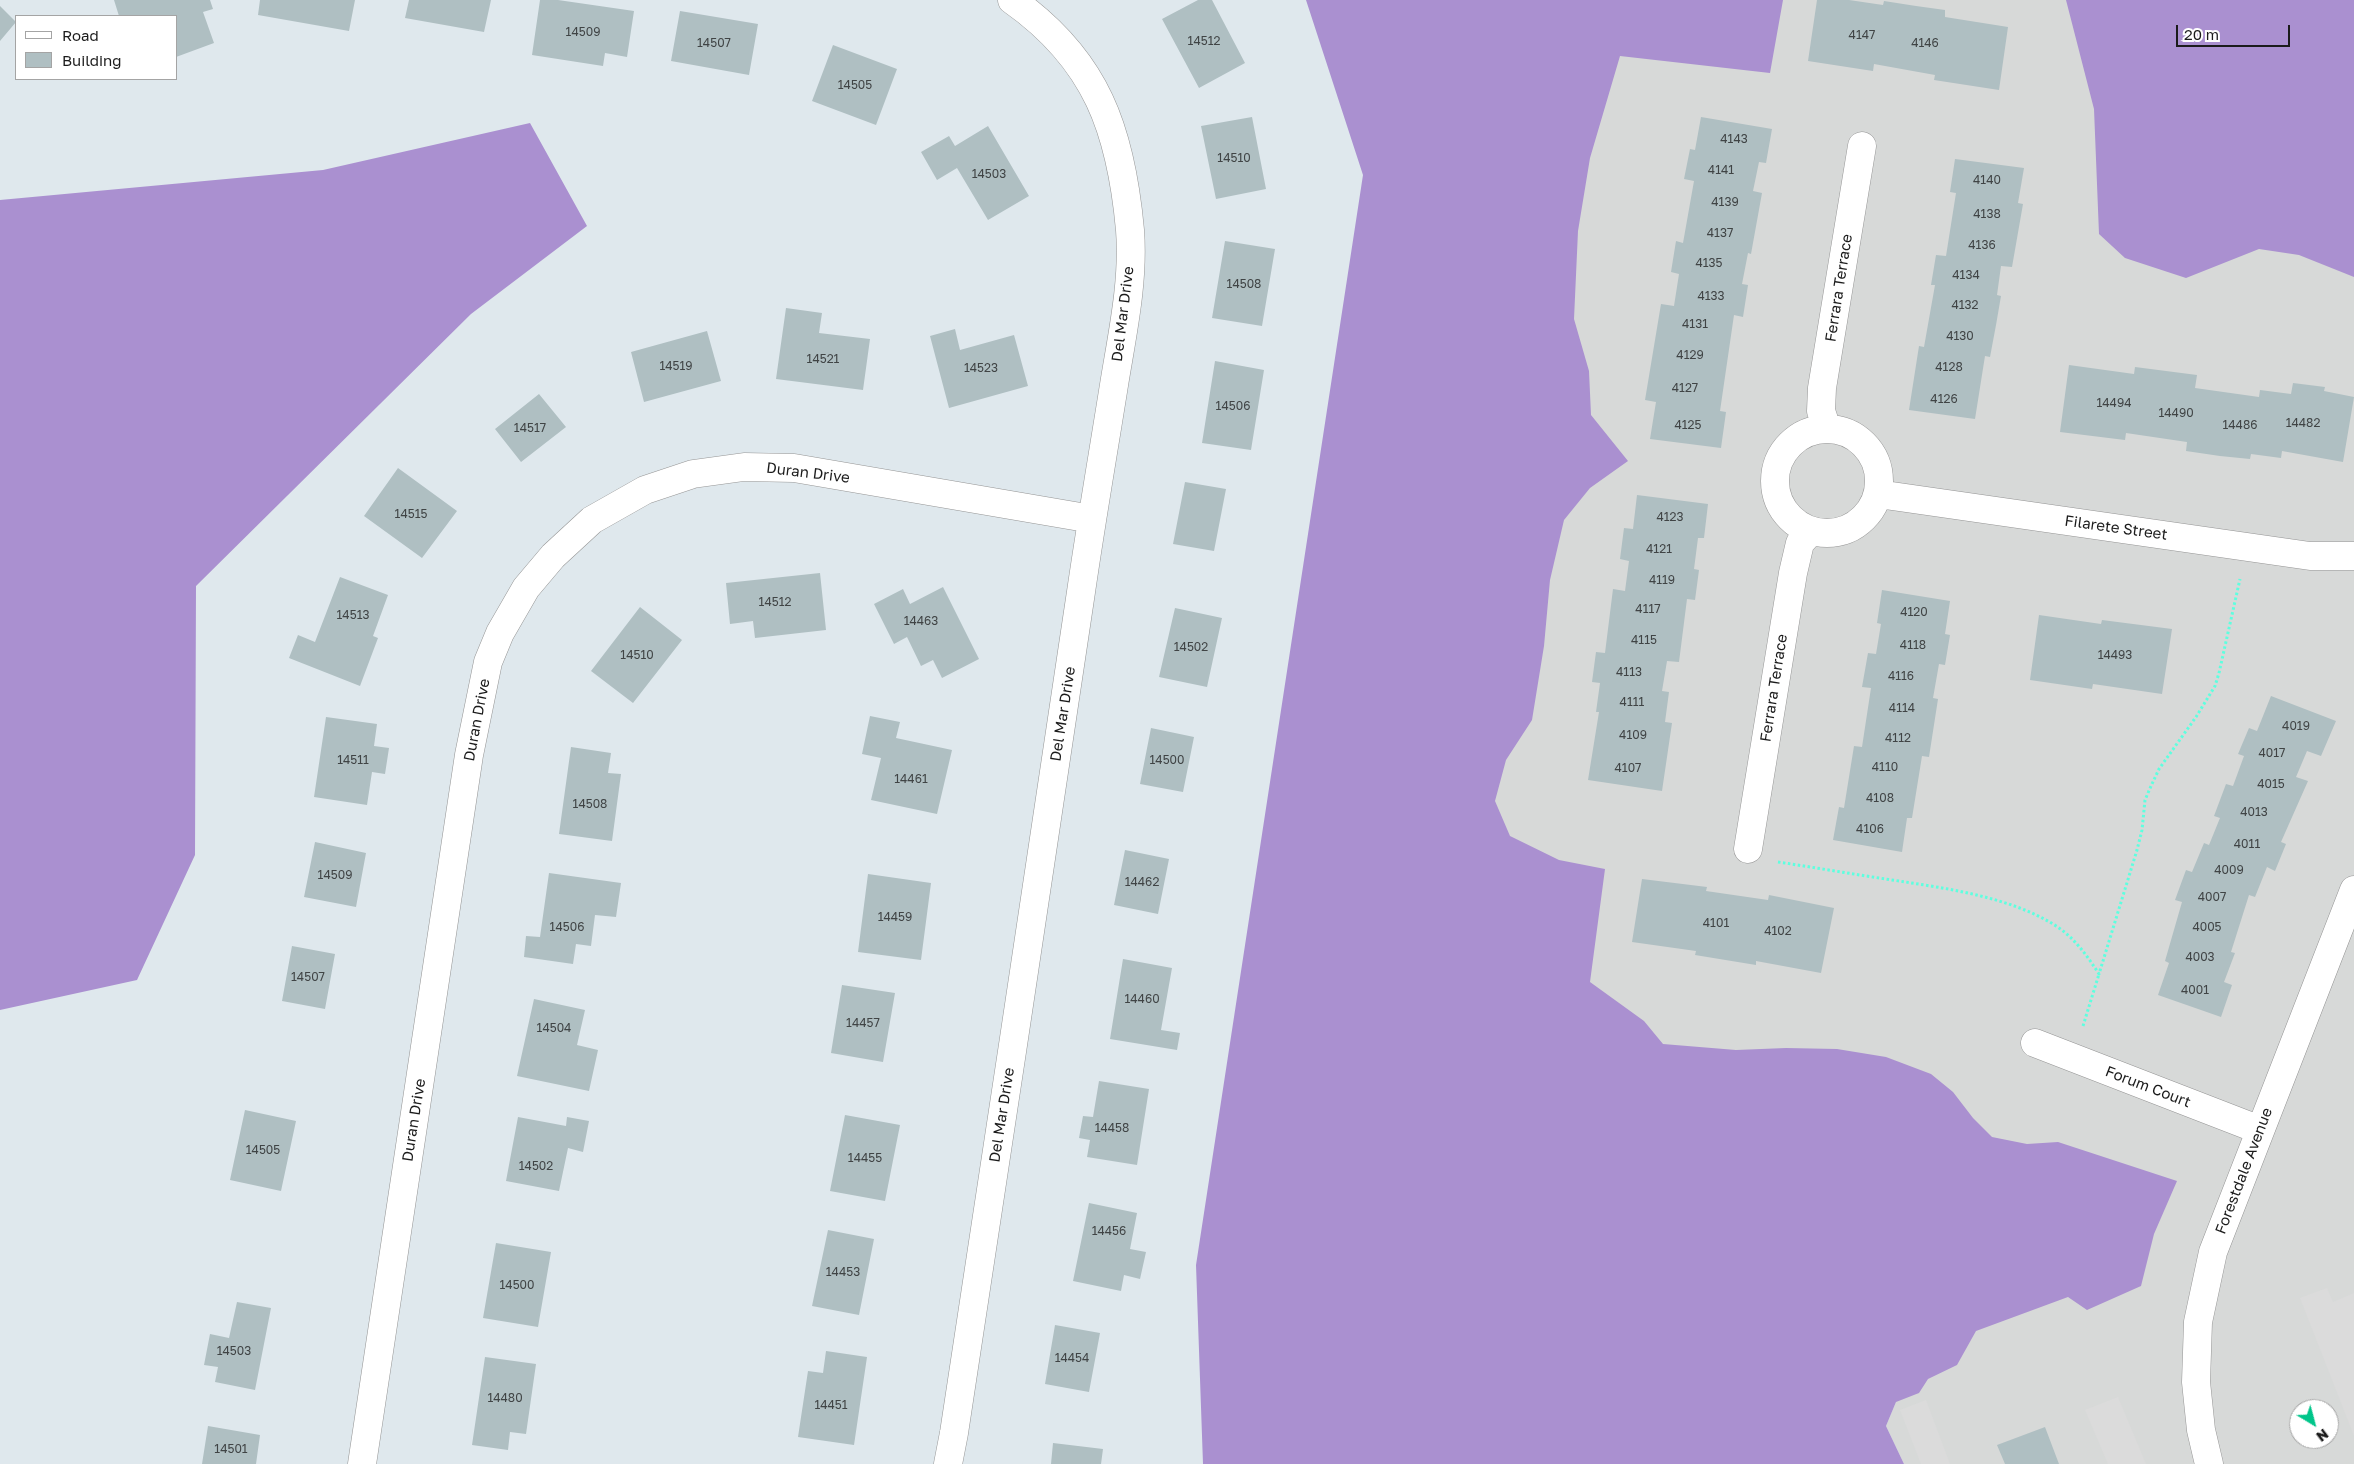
<!DOCTYPE html>
<style>
body{margin:0}
#map{position:relative;width:2354px;height:1464px;overflow:hidden;background:#dfe8ed;font-family:"Golos Text",sans-serif}
canvas{display:block}
.legend{position:absolute;left:15px;top:15px;width:162px;height:65px;box-sizing:border-box;background:#fff;border:1px solid #a4a4a4;margin:0;padding:6px 9px;list-style:none;font-size:15px;color:#1b1b1b}
.legend li{display:flex;align-items:center;gap:10px;height:25px}
.legend b{width:25px;border:1px solid #a4a4a4}
.north{position:absolute;left:2289px;top:1399px;width:50px;height:50px;box-sizing:border-box;background:#fff;border:1px solid #a4a4a4;border-radius:50%;rotate:143deg;font-size:14px;font-weight:700;line-height:20px;text-align:center;color:#1b1b1b}
.north::after{content:'';display:block;margin:auto;width:18px;height:22px;background:#00c58a;clip-path:polygon(50% 0,100% 100%,50% 72%,0 100%)}
.scale{position:absolute;left:2176px;top:25px;width:114px;height:22px;box-sizing:border-box;border:2px solid #1b1b1b;border-top:0;padding-left:6px;font-size:15px;line-height:18px;white-space:nowrap;color:#1b1b1b;-webkit-text-stroke:4px #fff;paint-order:stroke}
</style>
<div id="map">
<canvas width="2354" height="1464"></canvas>
<ul class="legend">
<li><b style="height:6px;background:#fff"></b>Road</li>
<li><b style="height:14px;background:#afbfc2"></b>Building</li>
</ul>
<div class="north">N</div>
<div class="scale">20 m</div>
</div>
<script>
const g = document.querySelector('canvas').getContext('2d');
g.lineJoin = 'round';
function paint(path, color) {
  g.fillStyle = color;
  g.fill(path, 'evenodd');
}
function strokePath(path, color, width, dash) {
  g.strokeStyle = color;
  g.lineWidth = width;
  g.lineCap = dash ? 'butt' : 'round';
  g.setLineDash(dash || []);
  g.stroke(path);
}
function write(font, color, halo, rows, align = 'center') {
  g.font = font + ' "Golos Text",sans-serif';
  g.lineWidth = 4;
  g.setLineDash([]);
  g.textBaseline = 'middle';
  g.strokeStyle = halo;
  g.fillStyle = color;
  for (const [text, x, y, turn = 0] of rows) {
    g.save();
    g.translate(x, y);
    g.rotate((+turn || 0) * Math.PI / 180);
    g.textAlign = isNaN(turn) ? turn : align;
    if (halo) g.strokeText(text, 0, 0);
    g.fillText(text, 0, 0);
    g.restore();
  }
}
paint(new Path2D(`
 M1594 0H2132L2354 203V1464H1904L1886 1426 1896 1402 1590 1022 1462 807ZM2299 1409H2329V1439H2299Z`), '#d7d9d8');
paint(new Path2D(`
 M1306 0H1783L1770 73 1620 56 1590 158 1578 231 1574 319 1589 371 1591 415 1628 461 1590 488 1564 520 1550 580 1544 646 1532 720 1506 760 1495 801 1510 836 1559 860 1605 869 1590 982 1644 1021 1663 1044 1736 1050 1786 1048 1837 1049 1886 1057 1931 1074 1953 1092 1973 1118 1992 1137 2027 1144 2058 1142 2177 1181 2154 1234 2141 1286 2087 1310 2068 1297 1976 1331 1957 1365 1928 1379 1919 1393 1896 1402 1886 1426 1904 1464H1203L1196 1265 1363 175Z
 M2066 0H2354V277L2299 255 2259 249 2186 278 2125 258 2099 234 2094 109Z
 M530 123 587 226 471 314 196 586 195 855 137 980 0 1010V200L323 170Z`), '#aa90d0');
paint(new Path2D(`
 M2327 1288 2333 1302 2354 1293V1436L2300 1298Z
 M2118 1397 2146 1464H2108L2085 1410Z
 M1926 1400 1950 1464H1921L1900 1410Z`), '#dbdbdb');
paint(new Path2D(`
 M114 0H210L213 9 203 12 214 43 176 57V16H119Z
 M260 0H355L349 31 258 15Z
 M409 0H491L484 32 405 18Z
 M540 0H558L634 11 627 57 605 53 603 66 532 55Z
 M1198 0H1212L1245 63 1199 88 1162 19Z
 M1817 0H1849L1883 5 1884 1 1916 6 1945 10V17L2008 27 1999 90 1934 80 1935 75 1874 64 1873 71 1808 61Z
 M0 6 16 22 0 41Z
 M680 11 758 24 749 75 671 61Z
 M833 45 897 69 876 125 812 101Z
 M1252 117 1266 189 1216 199 1201 126Z
 M1701 117 1772 129 1766 163 1759 162 1753 191 1762 193 1751 254 1748 253 1742 284 1748 285 1743 317 1734 315 1720 411 1726 412 1721 448 1650 439 1656 402 1645 400 1661 304 1674 306 1679 274 1671 272 1676 241 1683 243 1694 181 1684 179 1690 149 1695 150Z
 M988 126 1029 196 988 220 957 168 937 180 921 152 949 136 955 146Z
 M1955 159 2024 168 2018 203 2023 204 2012 267 2001 266 1997 295 2001 296 1996 325 1990 357 1985 356 1975 419 1909 410 1919 346 1924 347 1935 285H1931L1936 255 1946 256 1956 193 1950 192Z
 M1225 241 1275 249 1262 326 1212 318Z
 M786 308 822 313 819 333 870 339 863 390 776 379Z
 M955 329 960 350 1014 335 1028 386 949 408 930 336Z
 M707 331 721 381 644 402 631 352Z
 M1215 361 1264 370 1251 450 1202 443Z
 M2069 365 2134 374 2135 367 2197 375 2195 388 2259 397 2260 390 2291 394 2293 383 2325 387 2324 391 2354 397 2343 462 2282 451 2281 458 2251 454 2250 459 2220 456 2186 451 2187 442 2126 433 2125 440 2060 432Z
 M539 394 566 427 521 462 495 429Z
 M398 468 457 511 422 558 364 516Z
 M1185 482 1226 489 1214 551 1173 544Z
 M1637 495 1708 504 1704 538H1698L1694 569 1699 570 1695 600 1687 599 1679 662 1667 661 1662 691 1669 692 1665 722 1672 723 1662 791 1588 780 1599 712H1596L1600 683 1592 682 1596 652 1605 653 1613 589 1625 591 1629 561 1620 559 1624 528 1633 529Z
 M820 573 826 630 755 638 753 621 730 624 726 583Z
 M340 577 388 595 373 636 378 638 360 686 289 658 298 635 315 642Z
 M943 587 979 659 942 678 933 660 921 666 907 637 894 644 874 604 903 589 910 604Z
 M1882 590 1950 601 1945 634 1950 635 1945 665 1939 664 1933 698 1938 699 1929 757 1922 756 1912 818H1907L1902 852 1833 840 1839 807 1844 808 1854 746 1862 747 1871 688 1862 687 1868 653 1876 654 1881 624 1877 623Z
 M640 607 682 640 633 703 591 671Z
 M1175 608 1222 618 1207 687 1159 677Z
 M2039 615 2101 624 2102 620 2172 629 2162 694 2093 684 2092 689 2030 680Z
 M2271 696 2336 721 2321 756 2307 751 2296 777 2308 781 2281 842 2286 844 2275 871 2267 867 2255 897 2249 895 2231 952 2235 953 2224 982 2232 985 2221 1017 2158 995 2169 963 2165 961 2182 902 2175 900 2186 870 2192 872 2204 843 2209 845 2220 818 2214 816 2226 784 2233 786 2244 756 2238 754 2249 728 2257 731Z
 M870 716 900 722 896 738 952 750 937 814 871 800 881 758 862 754Z
 M326 717 377 724 374 746 389 748 385 774 372 772 367 805 314 797Z
 M1151 728 1194 737 1183 792 1140 784Z
 M571 747 611 753 608 773 621 774 612 841 559 834Z
 M315 842 366 853 356 907 304 897Z
 M1125 850 1169 859 1158 914 1114 905Z
 M549 873 621 883 616 917 595 915 591 946 576 944 573 964 524 957 526 936 540 937Z
 M868 874 931 883 921 960 858 952Z
 M1642 879 1707 887 1706 891 1768 900 1769 895 1834 908 1821 973 1756 961V965L1695 955 1696 951 1632 942Z
 M292 946 335 954 325 1009 282 1001Z
 M1123 959 1172 968 1161 1030 1180 1033 1177 1050 1110 1039Z
 M842 985 895 993 883 1062 831 1053Z
 M534 999 585 1010 577 1045 598 1050 589 1091 517 1076Z
 M1099 1081 1149 1089 1137 1165 1087 1157 1090 1140 1079 1138 1083 1116 1093 1117Z
 M245 1110 296 1121 281 1191 230 1180Z
 M845 1115 900 1125 885 1201 830 1191Z
 M518 1117 566 1126 567 1117 589 1121 583 1152 568 1148 559 1191 506 1181Z
 M1089 1203 1137 1213 1130 1249 1146 1252 1140 1279 1124 1275 1121 1291 1073 1281Z
 M828 1230 874 1239 859 1315 812 1306Z
 M496 1243 551 1252 538 1327 483 1318Z
 M237 1302 271 1308 255 1390 215 1382 218 1367 204 1365 210 1334 229 1338Z
 M1055 1325 1100 1333 1089 1392 1045 1384Z
 M826 1351 867 1357 854 1445 798 1437 808 1371 823 1373Z
 M485 1357 536 1364 526 1434 510 1432 508 1450 472 1445Z
 M208 1426 260 1435 256 1464H202Z
 M2045 1427 2059 1464H2005L1997 1445Z
 M1053 1443 1103 1449 1101 1464H1051Z`), '#afbfc2');
const street = new Path2D(`
 M1775 481a52 52 0 1 1 104 0a52 52 0 1 1-104 0Z
 M1827 429 1821 411 1822 388 1862 146
 M1878 494 2310 556H2354
 M1748 849 1793 573 1800 543 1811 531
 M2035 1043 2260 1130
 M362 1464 469 755 488 662 500 633 526 588 553 556 592 520 645 490 693 474 744 467 794 468 1092 519
 M948 1464 954 1433C997 1153 1039 872 1081 592 1091 523 1103 454 1114 385 1122 335 1134 282 1130 230 1121 131 1097 60 1012 0
 M2209 1464 2201 1430 2196 1382 2198 1322 2213 1252 2354 890`);
strokePath(street, '#959595', 29);
strokePath(new Path2D(`
 M1778 862C1818 868 1858 875 1899 881 1950 889 2008 897 2053 924 2073 936 2086 954 2099 974L2137 850 2142 830 2145 800 2151 786 2159 769 2196 717 2215 686 2219 673 2240 579
 M2083 1026 2099 974`), '#5effdf', 3, [2.5, 2.5]);
strokePath(street, '#fff', 28);
write('12px', '#404445', null, [
 ["14509",583,32],
 ["4147",1862,35],
 ["14512",1204,41],
 ["14507",714,43],
 ["4146",1925,43],
 ["14505",855,85],
 ["4143",1734,139],
 ["14510",1234,158],
 ["4141",1721,170],
 ["14503",989,174],
 ["4140",1987,180],
 ["4139",1725,202],
 ["4138",1987,214],
 ["4137",1720,233],
 ["4136",1982,245],
 ["4135",1709,263],
 ["4134",1966,275],
 ["14508",1244,284],
 ["4133",1711,296],
 ["4132",1965,305],
 ["4131",1695,324],
 ["4130",1960,336],
 ["4129",1690,355],
 ["14521",823,359],
 ["14519",676,366],
 ["4128",1949,367],
 ["14523",981,368],
 ["4127",1685,388],
 ["4126",1944,399],
 ["14494",2114,403],
 ["14506",1233,406],
 ["14490",2176,413],
 ["14482",2303,423],
 ["4125",1688,425],
 ["14486",2240,425],
 ["14517",530,428],
 ["14515",411,514],
 ["4123",1670,517],
 ["4121",1659,549],
 ["4119",1662,580],
 ["14512",775,602],
 ["4117",1648,609],
 ["4120",1914,612],
 ["14513",353,615],
 ["14463",921,621],
 ["4115",1644,640],
 ["4118",1913,645],
 ["14502",1191,647],
 ["14510",637,655],
 ["14493",2115,655],
 ["4113",1629,672],
 ["4116",1901,676],
 ["4111",1632,702],
 ["4114",1902,708],
 ["4019",2296,726],
 ["4109",1633,735],
 ["4112",1898,738],
 ["4017",2272,753],
 ["14511",353,760],
 ["14500",1167,760],
 ["4110",1885,767],
 ["4107",1628,768],
 ["14461",911,779],
 ["4015",2271,784],
 ["4108",1880,798],
 ["14508",590,804],
 ["4013",2254,812],
 ["4106",1870,829],
 ["4011",2247,844],
 ["4009",2229,870],
 ["14509",335,875],
 ["14462",1142,882],
 ["4007",2212,897],
 ["14459",895,917],
 ["4101",1716,923],
 ["14506",567,927],
 ["4005",2207,927],
 ["4102",1778,931],
 ["4003",2200,957],
 ["14507",308,977],
 ["4001",2195,990],
 ["14460",1142,999],
 ["14457",863,1023],
 ["14504",554,1028],
 ["14458",1112,1128],
 ["14505",263,1150],
 ["14455",865,1158],
 ["14502",536,1166],
 ["14456",1109,1231],
 ["14453",843,1272],
 ["14500",517,1285],
 ["14503",234,1351],
 ["14454",1072,1358],
 ["14480",505,1398],
 ["14451",831,1405],
 ["14501",231,1449]
]);
write('15px', '#1b1b1b', '#fff', [
 ["Ferrara Terrace",1839,288,-81],
 ["Del Mar Drive",1123,314,-83],
 ["Duran Drive",808,473,7],
 ["Filarete Street",2116,528,8],
 ["Ferrara Terrace",1774,688,-81],
 ["Del Mar Drive",1063,714,-81],
 ["Duran Drive",477,720,-79],
 ["Forum Court",2148,1087,21],
 ["Del Mar Drive",1002,1115,-81],
 ["Duran Drive",414,1120,-81],
 ["Forestdale Avenue",2244,1171,-69]
]);
</script>
